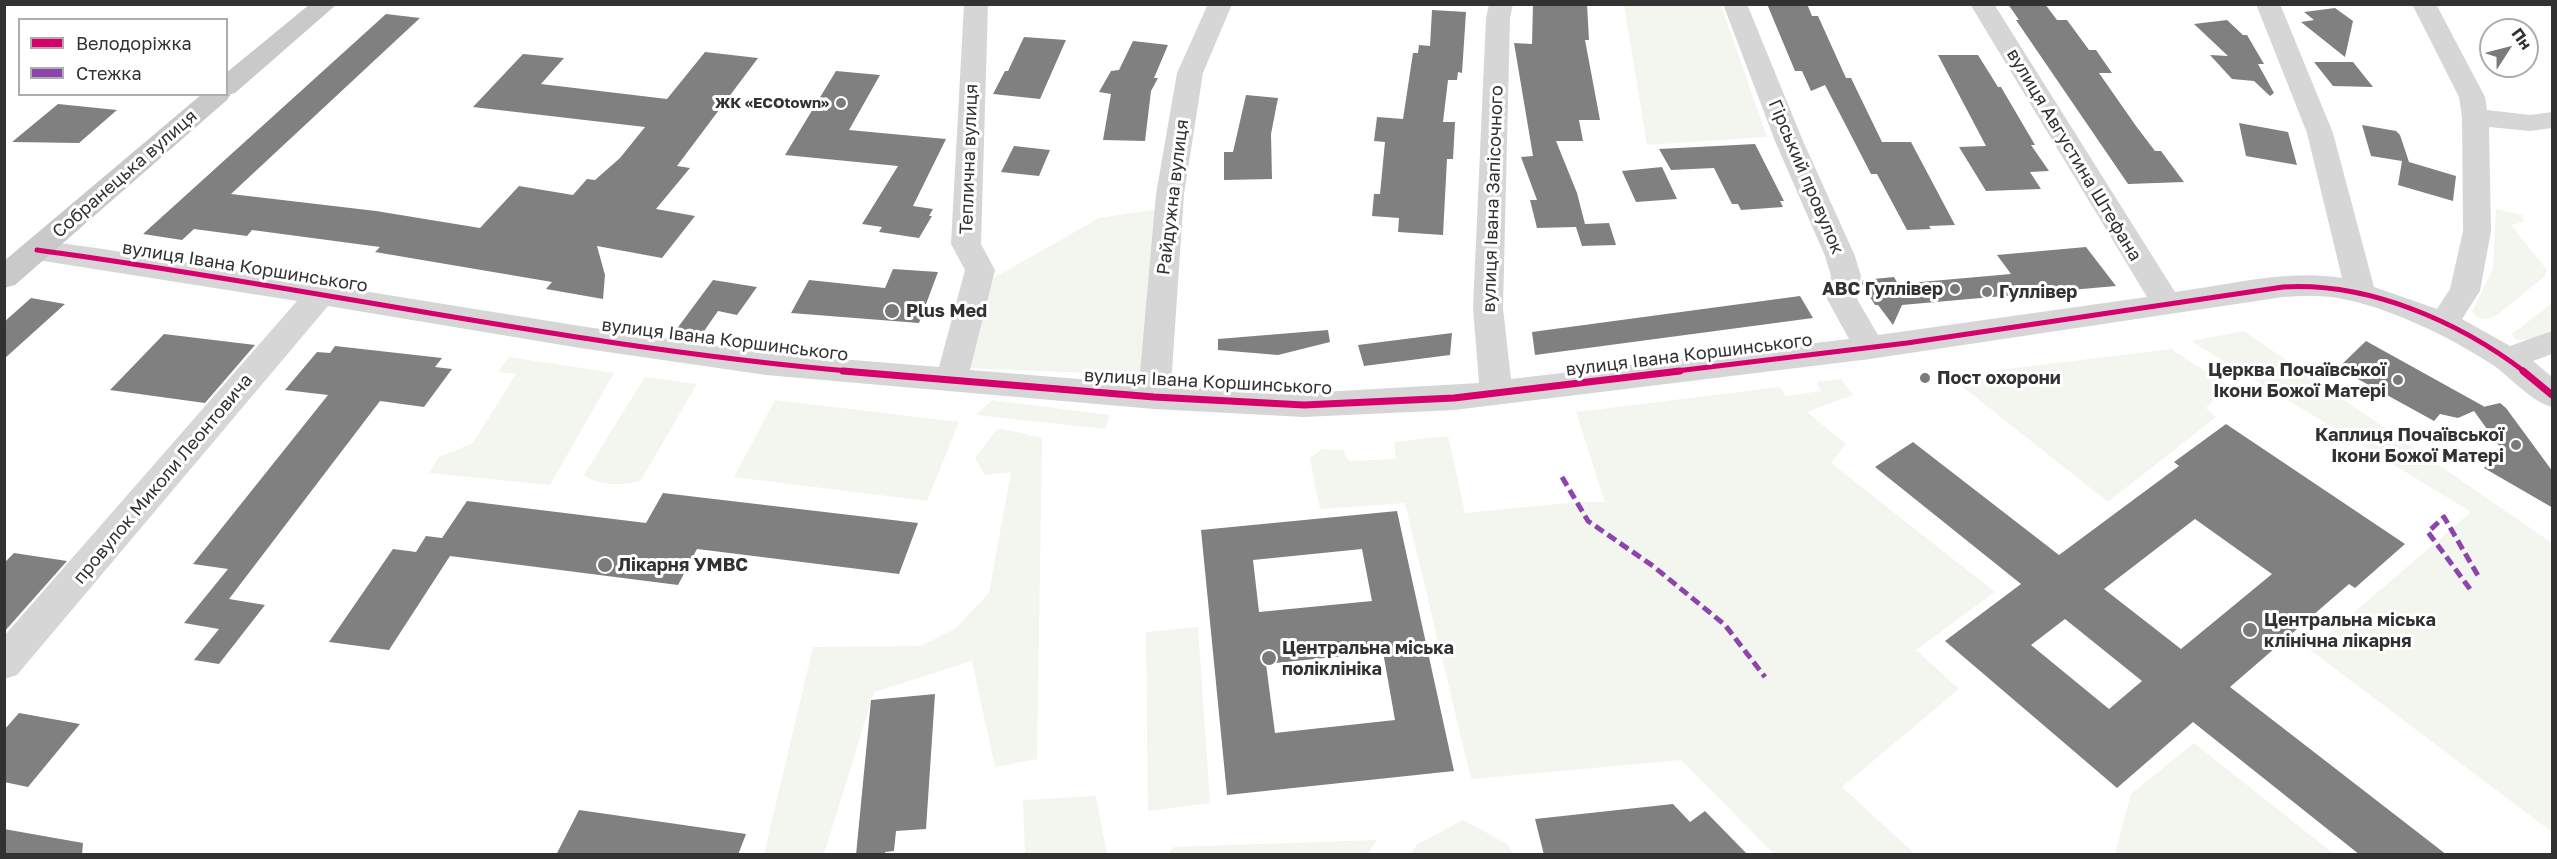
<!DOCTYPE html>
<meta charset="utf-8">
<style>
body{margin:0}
#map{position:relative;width:2557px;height:859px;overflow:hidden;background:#fff;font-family:"Golos Text",sans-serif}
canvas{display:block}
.frame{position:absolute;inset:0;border:6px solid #323232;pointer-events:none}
.legend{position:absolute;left:18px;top:18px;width:210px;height:78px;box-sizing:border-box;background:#fff;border:2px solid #adadad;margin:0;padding:8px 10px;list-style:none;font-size:18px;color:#323232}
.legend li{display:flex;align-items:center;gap:12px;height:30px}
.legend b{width:30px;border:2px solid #adadad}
.north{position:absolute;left:2479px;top:18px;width:60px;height:60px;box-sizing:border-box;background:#fff;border:2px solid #adadad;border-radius:50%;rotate:54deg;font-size:16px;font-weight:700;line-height:24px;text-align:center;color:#323232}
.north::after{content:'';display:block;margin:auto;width:21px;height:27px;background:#7a7a7a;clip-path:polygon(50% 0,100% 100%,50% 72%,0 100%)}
</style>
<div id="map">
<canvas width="2557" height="859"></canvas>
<div class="frame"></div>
<ul class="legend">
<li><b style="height:8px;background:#d6006c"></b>Велодоріжка</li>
<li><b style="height:8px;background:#8e44ad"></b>Стежка</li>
</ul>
<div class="north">Пн</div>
</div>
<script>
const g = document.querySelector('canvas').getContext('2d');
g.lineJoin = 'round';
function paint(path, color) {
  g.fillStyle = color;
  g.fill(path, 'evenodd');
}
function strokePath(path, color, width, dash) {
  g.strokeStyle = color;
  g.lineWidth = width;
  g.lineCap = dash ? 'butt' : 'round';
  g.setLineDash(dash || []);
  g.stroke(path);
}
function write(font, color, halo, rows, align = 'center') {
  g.font = font + ' "Golos Text",sans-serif';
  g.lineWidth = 6;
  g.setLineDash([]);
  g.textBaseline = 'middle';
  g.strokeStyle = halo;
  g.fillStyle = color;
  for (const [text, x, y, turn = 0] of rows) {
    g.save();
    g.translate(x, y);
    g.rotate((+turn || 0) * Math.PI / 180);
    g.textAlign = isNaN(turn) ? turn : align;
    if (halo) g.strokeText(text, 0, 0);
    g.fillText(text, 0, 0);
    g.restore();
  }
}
paint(new Path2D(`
 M1624 5H1721L1767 137 1647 145Z
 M1158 209 1140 375 968 368 990 280 1099 218Z
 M2496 209 2522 215 2524 222 2511 225 2547 270 2545 276 2496 316C2486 320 2480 321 2472 312L2493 269Z
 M2552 303V337L2532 341 2516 340 2512 334Z
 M2244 331 2552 543V832L2310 650 2471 512 2191 341Z
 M2171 349 2228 386 2206 408 2216 417 2108 502 1949 376Z
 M509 357 614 373 550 485 429 473 439 457 473 443 516 374 498 372Z
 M645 377 697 384 641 480C627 486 597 486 584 475Z
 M1841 379 1853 395 1807 412 1846 444 1831 463 1995 592 1916 650 1959 689 1842 787 1915 854H1774L1681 760 1471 779 1405 503 1320 509 1310 458 1322 449 1343 450 1349 461 1396 459 1394 442 1448 436 1465 513 1577 502H1605L1576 412 1780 387 1786 396 1821 391 1817 382Z
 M775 400 959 422 927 501 734 477Z
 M992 400 1110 415 1105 429 976 415Z
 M998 428 1042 438 1037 759 995 767 972 661 874 692 824 854H764L813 647 921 646 956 628 989 593 1011 472 985 475 975 458Z
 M1198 627 1210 803 1148 811 1146 632Z
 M2194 743 2334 854H2115L2131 794Z
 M1096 796 1107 854H1025L1023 800Z
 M1463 820 1506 843 1514 854H1410L1418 844Z
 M1377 840 1368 854H1167L1174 847Z`), '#f2f6ee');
paint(new Path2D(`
 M1533 4H1587L1589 40H1585L1600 120H1579L1583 141H1556L1577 193 1585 224 1609 223 1616 245 1582 246 1576 227 1537 228 1530 200H1537L1521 157 1533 156 1514 43 1532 44Z
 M1767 4H1807L1812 16H1818L1846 78H1851L1882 142H1911L1955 225 1929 226 1931 229 1907 230 1877 174H1871L1825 85 1811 91 1802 71H1795Z
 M2008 4H2045L2057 20H2067L2089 50H2096L2112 73H2099L2136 126 2155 151H2161L2184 182 2128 184 2016 20H2019Z
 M2335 8 2353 21 2345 57 2301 22 2314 20 2304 12Z
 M1432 10 1466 12 1462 73 1458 72 1457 80H1448L1443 122H1455L1453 159H1447L1443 235 1398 232 1399 218 1372 216 1374 194H1380L1385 142 1374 141 1377 117 1403 119 1413 53H1418L1419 45 1430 46Z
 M386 14 420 18 231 194 376 211 480 228 519 186 573 195 587 179 595 180 620 158 645 127 473 107 523 54 564 58 541 84 667 99 705 52 758 58 677 166 690 168 656 209 695 216 662 258 597 246 605 275 603 299 546 289 552 282 375 252 380 247 252 230 247 236 194 229 182 240 143 234Z
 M2227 20 2243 35H2247L2264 64H2258L2274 93 2270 96 2254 81 2232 79 2210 55 2228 56 2194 24Z
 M1024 37 1066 40 1040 99 993 94 1005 71H1008Z
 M1133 41 1168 45 1154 78H1158L1151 91 1145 141 1103 140 1111 94 1099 92 1111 71 1119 70Z
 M1938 55H1978L1998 87H2001L2035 145H2031L2049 171 2030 172 2041 189 1986 191 1959 147 1986 146Z
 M2314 62H2353L2373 87 2333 86Z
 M836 71 880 75 849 130 946 139 913 206 933 209 929 216H932L919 238 879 232 882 227 862 224 898 166 785 155Z
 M1246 95 1278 98 1271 134 1272 179 1224 180V152H1233Z
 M58 104 117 110 79 143 12 142Z
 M2239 123 2288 132 2297 165 2246 156Z
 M2362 125 2396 131 2400 135 2409 162 2456 176 2453 201 2398 185 2402 161 2371 156Z
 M1755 144 1784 201H1780L1783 207 1741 210 1738 204H1732L1714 168 1671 170 1659 149Z
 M1014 146 1050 150 1039 176 1001 172Z
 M1662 167 1677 199 1636 202 1622 171Z
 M2086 247 2116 286 1902 305 1893 325 1878 305H1875L1862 284 1863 280 1894 277 1898 284 2011 274 1997 255Z
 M893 269 938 272 919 323 791 313 809 280 885 288Z
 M713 280 757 287 737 315 718 311 702 334 676 330Z
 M1800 296 1813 318 1535 355 1532 332Z
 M31 298 65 304 4 359V322Z
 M1328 330 1330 342 1278 355 1218 350V339Z
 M1452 333 1450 355 1364 366 1358 345Z
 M164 334 255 345 205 403 110 390Z
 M2366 341 2485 407H2483L2500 403 2506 408 2553 472V508L2484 468 2502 450 2474 411 2458 418 2440 414 2434 421 2338 368Z
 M335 346 442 358 435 367 452 369 424 407 380 401 229 599 265 605 219 664 194 660 219 629 184 623 228 569 193 564 328 395 285 390 317 352 330 353Z
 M2226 424 2405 544 2355 588 2349 584 2230 687 2447 855H2360L2193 722 2117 788 1945 641 2021 584 1875 467 1913 442 2059 555 2179 466 2174 462ZM2195 519 2272 574 2181 649 2104 589ZM2065 619 2142 681 2109 709 2031 645Z
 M663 493 918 523 899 574 697 549 678 585 450 556 389 650 329 642 393 549 416 552 426 536 442 538 467 501 646 523Z
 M1397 511 1454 771 1227 795 1201 530ZM1362 549 1372 601 1259 612 1253 560ZM1383 652 1395 720 1275 733 1266 664Z
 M14 553 67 561 4 632V563Z
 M935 694 926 829 896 831 894 851 885 852V855H856L871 700Z
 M19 713 80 724 28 787 4 782V730Z
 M1673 804 1690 822 1705 811 1748 855H1544L1535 819Z
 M579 810 746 834 738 855H556Z
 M4 829 83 843 82 855H4Z`), '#808080');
paint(new Path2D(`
 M964 4H988L981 244 995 270 970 370 1139 384 1156 194 1177 73 1208 4H1232L1203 73 1184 194 1171 386 1304 393 1479 383 1473 308 1486 18 1489 4H1513L1510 18 1503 308 1511 379 1849 339 1827 299 1831 276 1825 256 1775 141 1723 4H1747L1803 141 1855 256 1861 276 1857 299 1878 335 2147 297 1970 4H1994L2175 292C2229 285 2288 269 2342 278L2307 133 2256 4H2280L2333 133 2374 287 2437 309 2450 289 2463 231 2462 117 2459 97 2412 4H2436L2485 97 2487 110 2530 115 2552 112V128L2530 131 2489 127 2491 231 2480 291 2462 319 2510 346 2552 331V354L2533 361 2552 377V407C2532 402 2511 378 2493 365 2450 337 2389 307 2338 298 2320 295 2301 296 2283 297L1870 359 1454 410 1304 417 1154 409 766 375 580 348 328 306 17 675 4 679V636L297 301 37 260 27 257 22 250 27 243 37 240 103 249 580 326 766 353 939 367 965 270 951 244Z`), '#d6d6d6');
paint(new Path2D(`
 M310 4H337L235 93 231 94 227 100 15 285 4 288V261L202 94H226V73Z`), '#c9c9c9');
strokePath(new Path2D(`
 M1562 477 1588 521 1653 566 1725 625 1765 677
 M2470 589 2428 532 2444 517 2480 579`), '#8e44ad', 5, [10, 5]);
strokePath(new Path2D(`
 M37 250C312 287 584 349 860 372
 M1668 372 1907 343 2283 287C2368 282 2458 321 2525 372`), '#d6006c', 5);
strokePath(new Path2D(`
 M843 371 1154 397 1304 405 1454 398 1680 371
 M2523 371 2552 395`), '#d6006c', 7);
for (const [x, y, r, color] of [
 [841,103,6,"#7a7a7a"],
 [1955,289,6,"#7a7a7a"],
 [1987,292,6,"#7a7a7a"],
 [892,311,8,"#7a7a7a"],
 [1925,378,6,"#7a7a7a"],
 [2398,380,6,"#7a7a7a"],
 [2516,445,6,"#7a7a7a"],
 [605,565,8,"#7a7a7a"],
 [2250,630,8,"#7a7a7a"],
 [1269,658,8,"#7a7a7a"]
]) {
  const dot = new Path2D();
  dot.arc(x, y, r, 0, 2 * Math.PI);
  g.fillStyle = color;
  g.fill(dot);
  strokePath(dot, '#fff', 2);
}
write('bold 15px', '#323232', '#fff', [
 ["ЖК «ECOtown»",829,103]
], 'right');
write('18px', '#323232', '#fff', [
 ["вулиця Августина Штефана",2074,155,59],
 ["Теплична вулиця",969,159,-88],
 ["Собранецька вулиця",125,174,-41],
 ["Гірський провулок",1806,177,67],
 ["Райдужна вулиця",1173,197,-83],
 ["вулиця Івана Запісочного",1493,199,-88],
 ["вулиця Івана Коршинського",245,267,9],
 ["вулиця Івана Коршинського",725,340,7],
 ["вулиця Івана Коршинського",1689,355,-7],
 ["вулиця Івана Коршинського",1208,382,3],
 ["провулок Миколи Леонтовича",163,479,-50]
]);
write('bold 18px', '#323232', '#fff', [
 ["АВС Гуллівер",1943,289,"right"],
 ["Гуллівер",1999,292],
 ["Plus Med",906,311],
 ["Церква Почаївської",2386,370,"right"],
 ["Ікони Божої Матері",2386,391,"right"],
 ["Пост охорони",1937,378],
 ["Каплиця Почаївської",2504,435,"right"],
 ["Ікони Божої Матері",2504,456,"right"],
 ["Лікарня УМВС",618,565],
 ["Центральна міська",2264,620],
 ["клінічна лікарня",2264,641],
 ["Центральна міська",1282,648],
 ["поліклініка",1282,669]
], 'left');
</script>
